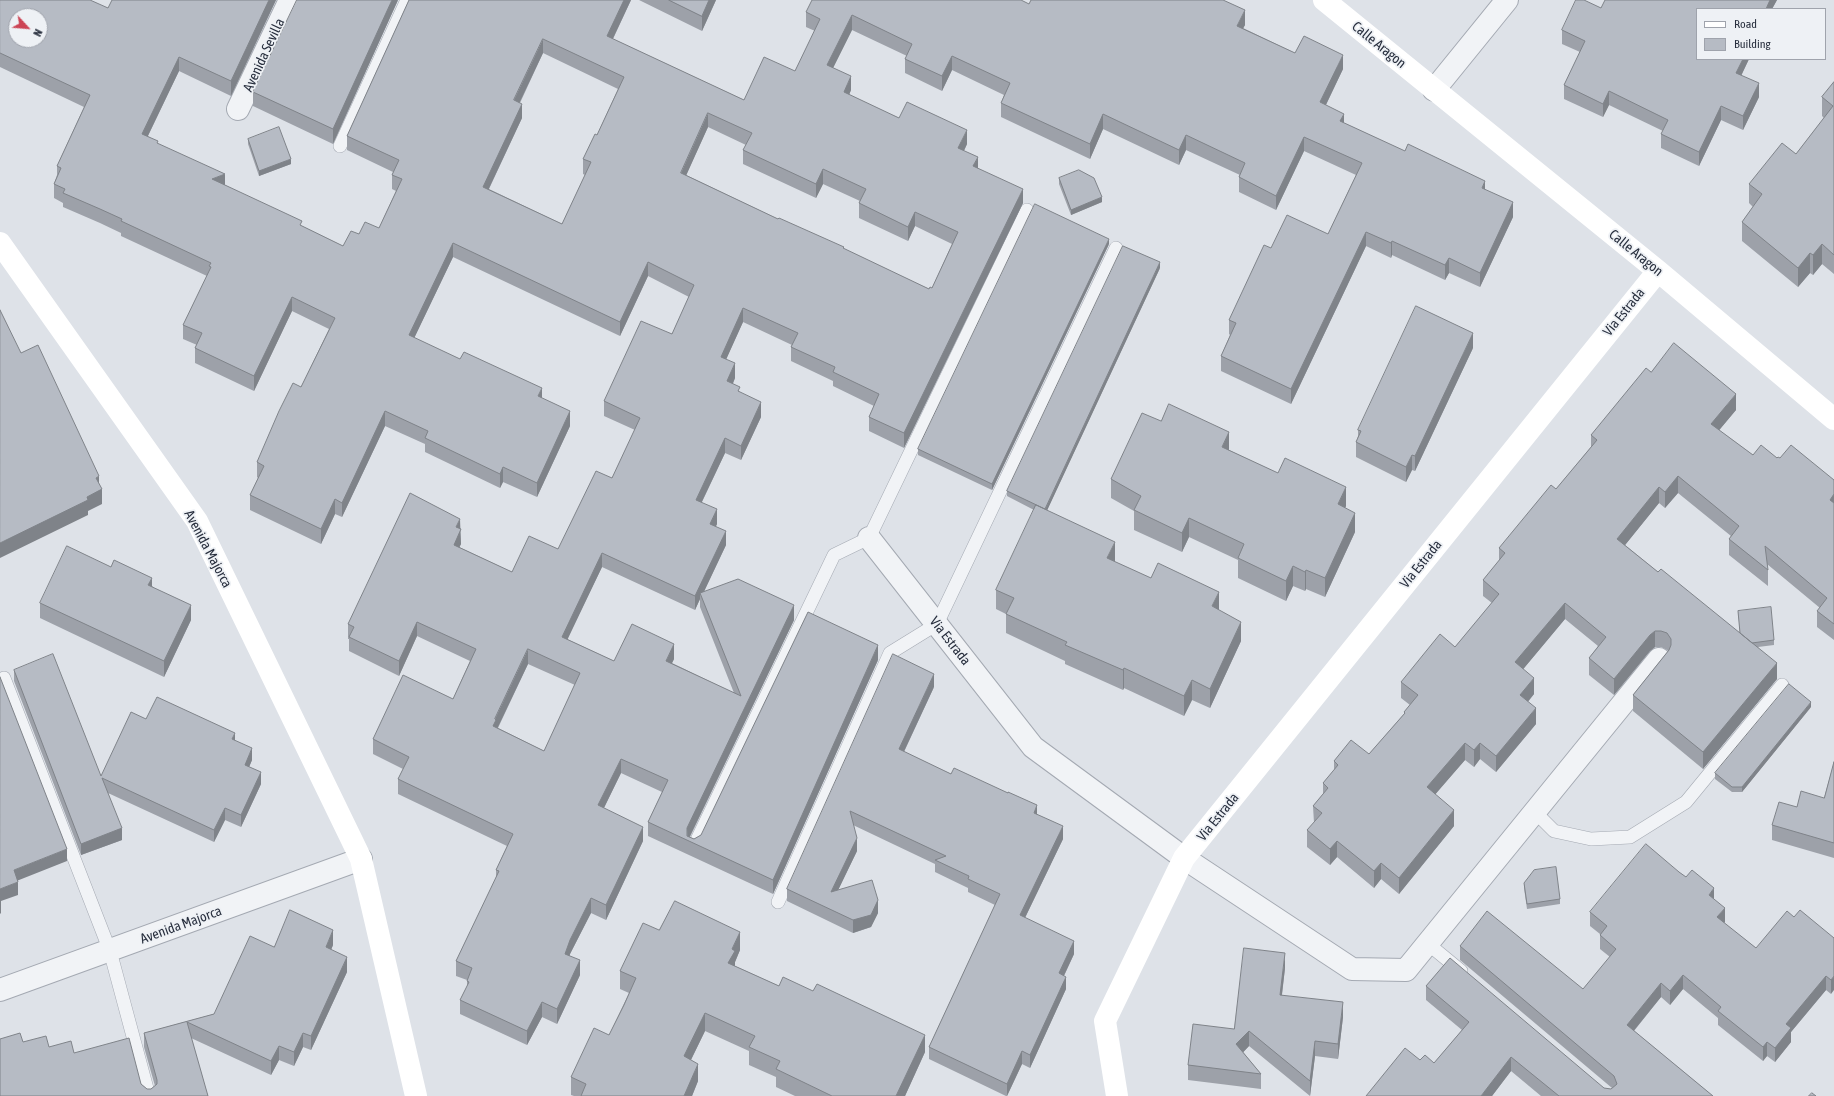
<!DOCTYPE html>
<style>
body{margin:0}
#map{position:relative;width:1834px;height:1096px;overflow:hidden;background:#dee2e8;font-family:"Asap Condensed",sans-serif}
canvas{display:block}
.legend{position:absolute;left:1696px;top:8px;width:130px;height:52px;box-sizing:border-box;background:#eef1f5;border:1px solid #9fa3ac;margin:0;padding:5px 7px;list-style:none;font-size:12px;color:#282f3e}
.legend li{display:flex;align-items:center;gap:8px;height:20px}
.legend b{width:20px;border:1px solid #9fa3ac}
.north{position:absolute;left:8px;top:8px;width:40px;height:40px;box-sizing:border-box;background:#eef1f5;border:1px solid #9fa3ac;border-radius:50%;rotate:116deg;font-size:11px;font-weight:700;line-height:16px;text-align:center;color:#282f3e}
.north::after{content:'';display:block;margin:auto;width:14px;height:18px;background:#c45;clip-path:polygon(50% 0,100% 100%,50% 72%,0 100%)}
</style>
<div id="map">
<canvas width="1834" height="1096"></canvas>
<ul class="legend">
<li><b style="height:5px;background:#fff"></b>Road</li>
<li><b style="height:11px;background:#b6bbc4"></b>Building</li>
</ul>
<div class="north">N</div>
</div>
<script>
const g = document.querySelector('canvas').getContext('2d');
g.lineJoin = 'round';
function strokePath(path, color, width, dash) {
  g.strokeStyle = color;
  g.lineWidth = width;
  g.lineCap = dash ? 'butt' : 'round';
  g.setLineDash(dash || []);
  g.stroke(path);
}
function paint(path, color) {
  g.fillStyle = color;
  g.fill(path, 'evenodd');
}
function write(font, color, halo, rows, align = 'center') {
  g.font = font + ' "Asap Condensed",sans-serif';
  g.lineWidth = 3.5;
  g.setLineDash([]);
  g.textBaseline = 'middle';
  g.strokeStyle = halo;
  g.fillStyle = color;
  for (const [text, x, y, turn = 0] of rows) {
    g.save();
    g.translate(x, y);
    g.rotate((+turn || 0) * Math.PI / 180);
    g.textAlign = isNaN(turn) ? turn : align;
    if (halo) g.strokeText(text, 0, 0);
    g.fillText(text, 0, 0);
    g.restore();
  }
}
const lane = new Path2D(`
 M340 146 407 0
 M4 678 110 951 149 1096
 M1535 812 1554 831 1591 839 1630 837 1686 802 1782 685
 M694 846 834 555 869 538 1027 210
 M778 902 890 653 937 624 1116 248
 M1427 943 1461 971`);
const street = new Path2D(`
 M1434 90 1507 0
 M238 109 290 0
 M869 538 1033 747 1184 858 1352 969 1406 970 1659 659
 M0 990 361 859`);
strokePath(lane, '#a4a9b2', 14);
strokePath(street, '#a4a9b2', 24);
strokePath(lane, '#f1f3f6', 13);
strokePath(street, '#f1f3f6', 22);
strokePath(new Path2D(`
 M1324 0 1658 271 1834 419
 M0 243 197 521 361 859 416 1096
 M1117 1096 1105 1021 1184 858 1658 271`), '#fff', 22);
paint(new Path2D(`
 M0 0 108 8 276 0 231 96 179 71 148 136 158 144 225 185 302 226 343 246 359 234 379 228 396 191 392 189V175L393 172 347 150V136L409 0H631L613 39 744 100 795 71 815 31 806 27V12L1029 4 1245 25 1243 28 1295 53 1343 69 1326 105 1344 123 1485 189 1513 217 1480 287 1449 273 1445 280 1392 255 1391 258 1366 246 1291 404 1221 371V356L1230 335 1229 334V320L1271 248 1328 234 1356 175 1304 151 1276 210 1239 192V177L1240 175 1186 150 1179 165 1103 129 1090 159 1001 117V103L1004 95 952 70 942 91 905 73V59L907 56 852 30 833 68 851 90 849 95 899 118 967 144 964 151 978 168 1023 203 904 448 869 431V417L874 406 833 386V381L791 361V347L792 345 743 322 726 359 735 378 733 384 761 417 741 460 725 453 702 502 717 524 716 526 726 545 704 591 794 620 690 837 694 839 701 835 878 660 773 894 648 836V822L662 792 621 773 604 808 643 841 606 920 591 913 570 954V956L580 975 557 1024 542 1017 527 1045 460 1014V1000L467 987V980L456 976V961L496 878V870L507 846 398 794V779L403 769 373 754V739L453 699 470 661 417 636 399 676 349 651V639H348V624L460 529 461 544 459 547 512 572 558 549 612 478 635 430 604 416V401L672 334 689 297 648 276 620 336 453 257 414 338 542 398 570 426 537 497 503 482 500 488 425 452V444L385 426 342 517 335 514 321 544 250 510V495L258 478 257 477V462L301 387 329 329 292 311 254 391 195 363V348L197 345 183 339V325L207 276 121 236V233L100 223 63 207V203L54 198V184L57 175V166L84 107 0 67ZM543 53 618 89 597 135 583 159V174L585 175 562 224 489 189 522 118 520 103ZM708 127 746 145 743 150V164L816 198 823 184 860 201 859 203V218L908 241 915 226 952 244 932 288 929 289 844 249 778 219 686 175ZM602 567 695 610 700 599V607L734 693 672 663 674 659 614 661 567 639ZM528 664 575 685 544 751 498 728Z
 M398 0 333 144 253 106V92Z
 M639 0H716L702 31Z
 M1777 0 1772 9H1697V59H1749L1741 75 1759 97 1743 130 1721 120 1699 166 1661 148V134L1663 131 1609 105 1603 117 1564 99V85L1580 52 1562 44V30L1601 8Z
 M1834 82V274L1822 264 1813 275 1810 273 1798 287 1742 241V222L1753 207 1749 203V184L1796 154 1824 118 1822 116V97Z
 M248 139 291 164 259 176 248 144Z
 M1059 178 1102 202 1071 215 1059 184Z
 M1109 244 992 490 918 455V449Z
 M1160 268 1047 510 1115 562 1219 610 1241 641 1210 708 1192 700 1184 716 1124 688 1123 690 1065 664V661L1006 633V614L996 609V590L1034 510 1007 496V491Z
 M1473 348 1415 471 1412 470 1406 482 1356 457V442L1358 436V430Z
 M1651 372 1736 410 1719 430 1753 455 1780 458 1834 480V640L1817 627V611L1820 608 1767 564 1768 570V586L1729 555V539L1731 536 1678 493 1665 508 1659 503 1625 545 1658 572 1740 633 1738 611 1774 640V645L1758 647 1777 679 1703 769 1633 711V695L1668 651 1667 650 1661 647H1655L1650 651 1614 695 1589 675V658L1598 646 1565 619 1523 669 1534 694 1528 702 1536 724 1496 772 1480 759 1474 767 1465 760 1435 794 1454 826 1399 894 1381 879 1374 888 1337 857 1330 865 1307 847V830L1314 823 1313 806 1323 794V783L1334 770V761L1369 754 1404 714V712L1410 705 1401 698V682L1455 647 1492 603 1483 596V580L1499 561V548L1556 489 1591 447V435Z
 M1161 421 1229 450 1346 506 1345 508 1355 532 1325 597 1306 589 1305 591 1293 586 1286 601 1238 578V560L1189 537 1182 552 1134 530V511L1111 498V479Z
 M152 586 191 620 164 677 40 618V603Z
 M14 670 101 776 146 719 235 740 252 760 249 767 261 784 241 827 225 820 214 842 108 793 122 840 81 855 14 681Z
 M934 687 904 752 1037 814 1063 839 1025 918 1074 954 1064 976 1066 989 1030 1068 1022 1064 1007 1096H1006L929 1059V1047L995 905 968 892V888L935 872V864L853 825 857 851 838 890 878 913 871 927 853 933 787 901V889Z
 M1811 707 1742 792H1732L1715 779V773Z
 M1834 762V858L1772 840V825L1797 807 1824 798Z
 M1679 872 1714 899 1725 922 1724 923 1756 948 1794 917 1834 938 1831 994 1826 990 1791 1032V1042L1775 1062 1767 1056 1763 1061 1718 1025V1018L1683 989 1670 1005 1661 997 1634 1031 1713 1096H1541L1511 1071 1492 1096 1420 1060 1434 1063 1462 1030 1426 1000V986L1604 1088 1611 1089 1612 1088 1460 960V946L1583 989 1610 957 1600 949V934L1590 926V912Z
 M1524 883 1560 899V904L1527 909 1524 888Z
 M659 930 740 950 735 962V966L925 1052 905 1096H795L776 1087V1077L749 1065V1051L705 1031 691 1060 698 1081 692 1096H574L571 1095V1077L609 1035 629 993 620 989V971Z
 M333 945 331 950 347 972 311 1050 303 1047 294 1066 279 1060 271 1075 191 1038 208 1096H0L23 1042 49 1047 74 1053 141 1084 147 1089H151L155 1086 144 1047V1033L214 1014 274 947Z
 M1285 968 1282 995 1343 1017 1338 1059 1315 1056 1310 1096 1249 1046 1243 1052 1261 1074V1089L1188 1080V1065L1234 1029Z`), '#9da1a9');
paint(new Path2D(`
 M269 0H276L231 96V81Z
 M392 0H398L333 144V129Z
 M624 0H631L607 51V36Z
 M709 0H716L702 31V16Z
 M1770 0H1777L1772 9H1766Z
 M1245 10V25L1237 40V26Z
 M852 15V30L827 80V65Z
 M543 39V53L514 114V100Z
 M1343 55V69L1320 117V102Z
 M952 56V70L942 91V76Z
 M179 57V71L142 148V134Z
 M1743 59H1749L1736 87V73Z
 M851 76V90L844 107V92Z
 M1759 83V97L1743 130V116Z
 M1609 91V105L1603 117V104Z
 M522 104V118L483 201V187Z
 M1721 106V120L1699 166V152Z
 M708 113V127L681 187V173Z
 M1103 114V129L1090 159V144Z
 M1344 114V128L1340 121Z
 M967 130V144L958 163V148Z
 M1186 135V150L1179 165V150Z
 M1304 137V151L1276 210V196Z
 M978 157V171L973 166Z
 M291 159V164L259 176V171Z
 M823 169V184L816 198V184Z
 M225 174V189L212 179Z
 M1485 181V195L1482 188Z
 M1023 189V203L904 448V433Z
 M1102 197V202L1071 215V210Z
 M1513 202V217L1480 287V273Z
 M915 212V226L908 241V227Z
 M1366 232V246L1291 404V389Z
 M1109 239V244L992 490V484Z
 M1392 241V255L1391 258V243Z
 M453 243V257L409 349V335Z
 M1822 244V264L1813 275V255Z
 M1810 253V273L1798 287V268Z
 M1449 258V273L1445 280V265Z
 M648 262V276L620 336V322Z
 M1160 262V268L1045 515V510Z
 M292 297V311L254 391V376Z
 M743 308V322L721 371V357Z
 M1473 333V348L1415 471V456Z
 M735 363V378L727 396V381Z
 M542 388V403L538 396Z
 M1736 394V410L1711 440V424Z
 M761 402V417L741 460V446Z
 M385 411V426L342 517V503Z
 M570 411V426L537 497V483Z
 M1229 432V452L1222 447Z
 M725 438V453L696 514V500Z
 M1412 455V470L1406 482V467Z
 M503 467V482L500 488V474Z
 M99 476V490L102 489V504L88 511V515L0 558V543L87 497 96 478Z
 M1678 476V493L1665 508V492Z
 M1346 487V506L1338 523V504Z
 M1659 487V503L1617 555V539Z
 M1834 494V510L1830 500Z
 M335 499V514L321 544V529Z
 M717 509V524L710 538V524Z
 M1355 513V532L1325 597V578Z
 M1189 518V537L1182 552V533Z
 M460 519 461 544 454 559V545L456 527Z
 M726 531V545L702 596 700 593V599L695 610V596Z
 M1115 542V562L1107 558Z
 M602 553V567L562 651V637Z
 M1293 566V586L1286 601V581Z
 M1306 570V589L1305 591V572Z
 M152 578V593L148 585Z
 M1219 592V611L1212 606Z
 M1565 603V619L1515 679V662Z
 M191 605V620L164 677V661Z
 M794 605V620L688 840 687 828Z
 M417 622V636L399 676V661Z
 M1241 622V641L1210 708V689Z
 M1655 631V647L1650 651 1614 695V679L1650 635Z
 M674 644V659L666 675V661Z
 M878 645V660L773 894V880Z
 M528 649V664L496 731 493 726 495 719Z
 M1777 663V679L1703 769V752Z
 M1124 668V688L1123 690V670Z
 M934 674V687L899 762V749Z
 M1534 678V694L1520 711V695Z
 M1192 680V700L1184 716V696Z
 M1811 702V707L1742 792V787Z
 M1536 708V724L1496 772V756Z
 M235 733V745L232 739Z
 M1465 743V760L1427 804V787Z
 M1480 743V759L1474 767V750Z
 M252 748V760L245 777V765Z
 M621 759V773L598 820V805Z
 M261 772V784L241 827V815Z
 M1037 805V818L1034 813Z
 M225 808V820L214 842V830Z
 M1454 810V826L1399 894V878Z
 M1063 826V839L1020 928V915Z
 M643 827V841L606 920V905Z
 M122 828V840L81 855V844Z
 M857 838V851L831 905V892Z
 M1337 841V857L1330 865V849Z
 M67 849V861L14 882V870Z
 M1381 863V879L1374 888V871Z
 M18 882V895L1 901V913L0 914V889Z
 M1714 888V902L1709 895Z
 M591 898V913L570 954 565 968V954L570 940Z
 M878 900V913L871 927 853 933V920Z
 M1725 908V922L1717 931V917Z
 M333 930V945L326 962V947Z
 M740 932V950L735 962V968L728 963 732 949Z
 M1074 941V954L1059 986V973Z
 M1285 953V968L1280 1010V995Z
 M347 957V972L311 1050V1036Z
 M580 960V975L557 1024V1009Z
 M1683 975V989L1670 1005V991Z
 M1826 976V990L1791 1032V1042L1775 1062V1048L1786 1024Z
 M1834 976V990L1831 994V980Z
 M1066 977V989L1030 1068V1055Z
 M1661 983V997L1627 1039V1025Z
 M542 1002V1017L527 1045V1031Z
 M1343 1002V1017L1338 1059V1044Z
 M705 1013V1031L684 1074V1056Z
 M1249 1031V1046L1236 1060V1044Z
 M303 1033V1047L294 1066V1052Z
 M925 1035V1052L905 1096H896Z
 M1315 1041V1056L1310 1096V1081Z
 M1767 1042V1056L1763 1061V1047Z
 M279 1046V1060L271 1075V1061Z
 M1022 1051V1064L1007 1096V1084Z
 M1511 1057V1071L1492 1096H1481Z
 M698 1064V1081L692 1096H684Z`), '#7f8389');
const building = new Path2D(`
 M0 0H90L108 8 112 0H269L231 81 179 57 142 134 158 141 157 143 225 174 212 179 302 221 300 225 343 246 351 231 359 234 365 222 379 228 402 179 392 175 399 160 347 136 409 0H624L607 36 744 100 764 57 795 71 820 19 806 12 812 0H1021L1029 4 1031 0H1223L1245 10 1237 26 1295 53 1304 36 1343 55 1320 102 1344 114 1340 121 1405 151 1408 144 1458 168 1485 181 1482 188 1513 202 1480 273 1449 258 1445 265 1392 241 1391 243 1366 232 1291 389 1221 356 1236 323 1229 320 1264 245 1271 248 1287 215 1328 234 1362 163 1304 137 1276 196 1239 177 1245 163 1186 135 1179 150 1103 114 1090 144 1001 103 1010 83 952 56 942 76 905 59 912 44 852 15 827 65 851 76 844 92 899 118 907 102 967 130 958 148 978 157 973 166 1023 189 904 433 869 417 879 394 833 372 835 367 791 347 798 333 743 308 721 357 735 363 727 381 740 387 738 391 761 402 741 446 725 438 696 500 717 509 710 524 726 531 695 596 602 553 562 637 614 661 632 624 674 644 666 661 741 696 700 593 738 579 794 605 687 828V836L694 839 701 835 808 612 878 645 773 880 648 822 668 780 621 759 598 805 643 827 606 905 591 898 570 940 565 954 580 960 557 1009 542 1002 527 1031 460 1000 469 982 467 981 472 968 456 961 499 871 496 870 513 834 398 779 409 757 373 739 403 675 453 699 476 649 417 622 399 661 349 637 354 627 348 624 410 493 460 519 456 527 461 529 454 545 512 572 529 536 558 549 596 471 612 478 640 418 604 401 641 321 672 334 694 285 648 262 620 322 453 243 409 335 460 359 464 352 542 388 538 396 570 411 537 483 503 467 500 474 425 438 428 431 385 411 342 503 335 499 321 529 250 495 264 466 257 462 279 411 293 383 301 387 335 318 292 297 254 376 195 348 202 333 183 325 211 267 209 266 211 263 121 221 122 219 100 209 63 193 65 189 54 184 61 168 57 166 90 95 0 53ZM16 16H40V40H16ZM543 39 624 77 597 135 595 134 583 159 591 162 562 224 483 187 522 104 514 100ZM708 113 752 133 743 150 816 184 823 169 866 189 859 203 908 227 915 212 958 232 932 288 930 287 929 289 843 248 844 247 779 218 778 219 681 173ZM528 649 580 673 544 751 493 726 496 720 495 719Z
 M297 0H392L333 129 253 92Z
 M669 0H709L702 16Z
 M1576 0H1584L1601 8 1605 0H1770L1766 9H1697V59H1743L1736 73 1759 83 1743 116 1721 106 1699 152 1661 134 1668 120 1609 91 1603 104 1564 85 1585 41 1562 30Z
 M1834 82V255L1822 244 1813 255 1810 253 1798 268 1742 222 1762 194 1749 184 1782 143 1796 154 1833 106 1822 97Z
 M279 127 291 159 259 171 248 139Z
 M1079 170 1094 178 1102 197 1071 210 1059 178Z
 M1035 204 1109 239 992 484 918 449Z
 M1123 246 1160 262 1045 509 1007 491Z
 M1416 306 1473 333 1415 456 1412 455 1406 467 1356 442 1361 431 1358 430Z
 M0 310 21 353 38 345 99 476 96 478 102 489 87 497 88 500 0 543Z
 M1674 343 1736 394 1711 424 1753 455 1761 445 1777 458 1778 457 1780 458 1791 445 1834 480V494L1830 500 1834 503V624L1817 611 1827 598 1765 546 1768 570 1729 539 1739 526 1678 476 1665 492 1659 487 1617 539 1658 572 1661 569 1777 663 1703 752 1633 695 1669 650 1671 645V639L1667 633 1661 631H1655L1650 635 1614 679 1589 658 1606 637 1565 603 1515 662 1534 678 1520 695 1536 708 1496 756 1480 743 1474 750 1465 743 1427 787 1454 810 1399 878 1381 863 1374 871 1337 841 1330 849 1307 830 1322 813 1313 806 1328 788 1323 783 1338 765 1334 761 1351 740 1369 754 1405 713 1404 712 1418 695 1401 682 1440 634 1455 647 1499 594 1483 580 1505 553 1499 548 1551 485 1556 489 1597 440 1591 435 1646 368 1651 372Z
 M1169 404 1229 432 1222 447 1278 473 1285 458 1346 487 1338 504 1355 513 1325 578 1306 570 1305 572 1293 566 1286 581 1238 558 1244 544 1189 518 1182 533 1134 510 1141 496 1111 479 1142 413 1161 421Z
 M1036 505 1115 542 1107 558 1151 578 1158 563 1219 592 1212 606 1241 622 1210 689 1192 680 1184 696 1124 668 1123 670 1065 645 1067 642 1006 614 1014 598 996 590Z
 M67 546 111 567 114 560 152 578 148 585 191 605 164 661 40 603Z
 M1771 607 1774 640 1752 643 1740 633 1738 611Z
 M53 654 101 776 131 712 146 719 157 697 235 733 232 739 252 748 245 765 261 772 241 815 225 808 214 830 102 778 122 828 81 844 14 670Z
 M893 654 934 674 899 749 951 774 954 768 1008 793V792L1037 805 1034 813 1063 826 1020 915 1074 941 1059 973 1066 977 1030 1055 1022 1051 1007 1084 929 1047 1000 894 968 879 969 876 935 860 946 856 850 811 857 838 831 892 872 880 878 900 871 915 853 920 787 889Z
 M0 677 67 849 14 870 18 882 0 889Z
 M1789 684 1811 702 1742 787H1732L1715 773Z
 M1834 762V843L1772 825 1779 802 1797 807 1801 791 1824 798Z
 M1646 844 1679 872 1686 877 1692 870 1714 888 1709 895 1725 908 1717 917 1756 948 1787 911 1794 917 1800 910 1834 938V976L1831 980 1826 976 1786 1024 1791 1028 1775 1048 1767 1042 1763 1047 1718 1011 1721 1007 1683 975 1670 991 1661 983 1627 1025 1713 1096H1559L1511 1057 1481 1096H1366L1405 1048 1420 1060 1425 1055 1434 1063 1469 1022 1426 986 1450 958 1604 1088 1611 1089 1617 1084 1614 1076 1460 946 1487 911 1583 989 1616 949 1600 935 1607 926 1590 912Z
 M1556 867 1560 899 1527 904 1524 883 1534 870Z
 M675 901 740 932 732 949 735 951 728 963 779 986 783 977 813 991 817 984 925 1035 896 1096H832L776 1069 780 1061 749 1047 755 1036 705 1013 684 1056 698 1064 684 1096H581L586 1084 571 1077 594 1028 609 1035 624 1005 636 978 620 971 643 923 659 930Z
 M290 910 333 930 326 947 347 957 311 1036 303 1033 294 1052 279 1046 271 1061 187 1022 208 1096H0V1039L20 1033 23 1042 46 1036 49 1047 71 1041 74 1053 129 1038 141 1084 147 1089H151L157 1084V1080L144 1033 214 1014 250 936 274 947Z
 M1244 948 1285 953 1280 995 1343 1002 1338 1044 1315 1041 1310 1081 1249 1031 1236 1044 1261 1074 1188 1065 1193 1024 1234 1029Z
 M1812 1093 1816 1096H1809Z`);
paint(building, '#b6bbc4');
strokePath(building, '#7f8389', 1);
write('14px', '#282f3e', '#eef1f5', [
 ["Calle Aragon",1379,45,39],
 ["Avenida Sevilla",264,55,-65],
 ["Calle Aragon",1636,253,39],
 ["Via Estrada",1624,312,-51],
 ["Avenida Majorca",208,549,62],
 ["Via Estrada",1421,564,-51],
 ["Via Estrada",950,641,52],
 ["Via Estrada",1218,817,-51],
 ["Avenida Majorca",181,925,-20]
]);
</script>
